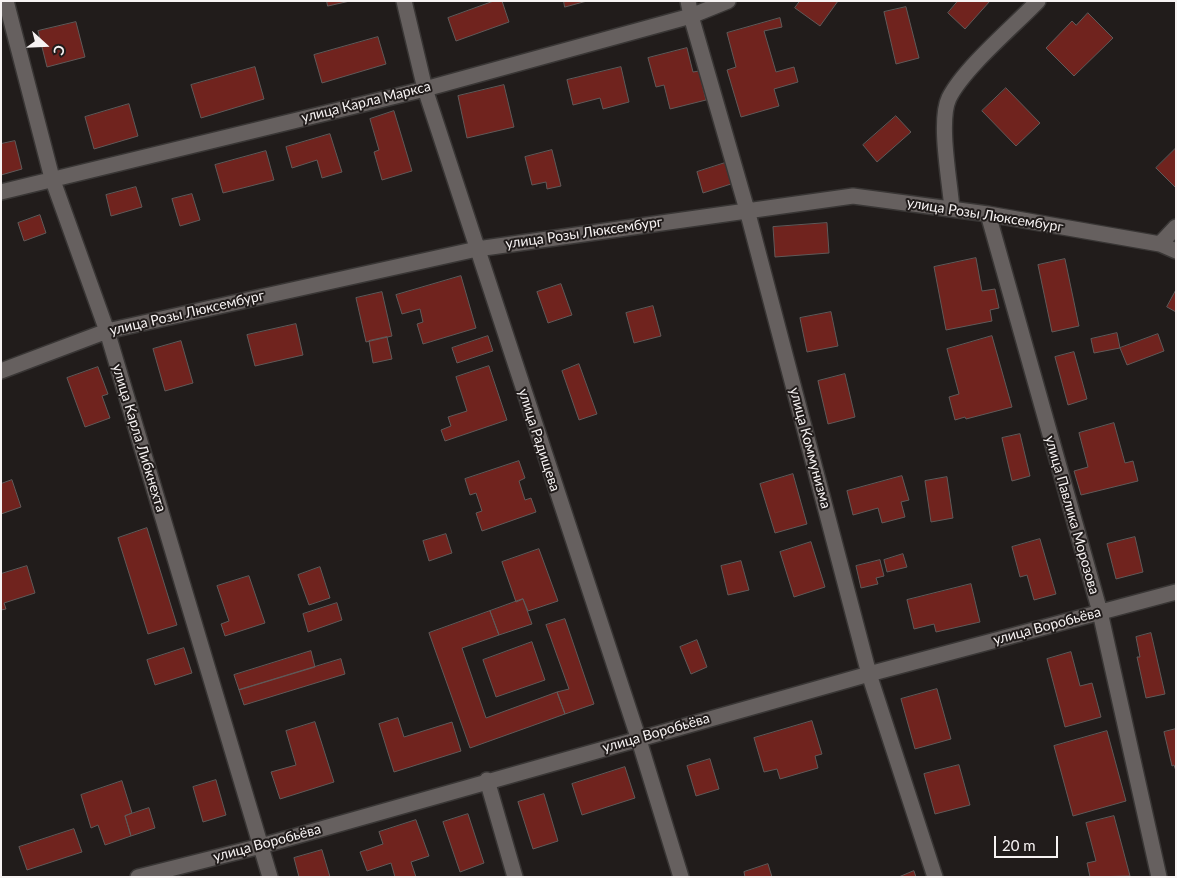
<!DOCTYPE html>
<meta charset="utf-8">
<style>
body{margin:0}
#map{position:relative;width:1177px;height:878px;overflow:hidden;background:#211c1b;font-family:Lato,sans-serif}
canvas{display:block}
.frame{position:absolute;inset:0;border:2px solid #f7f3f3;pointer-events:none}
.north{position:absolute;left:20px;top:20px;width:50px;height:50px;-webkit-text-stroke:4px #211c1b;paint-order:stroke;rotate:110deg;font-size:14px;font-weight:700;line-height:20px;text-align:center;color:#f7f3f3}
.north::after{content:'';display:block;margin:auto;width:18px;height:22px;background:#f7f3f3;clip-path:polygon(50% 0,100% 100%,50% 72%,0 100%)}
.scale{position:absolute;left:994px;top:836px;width:64px;height:22px;box-sizing:border-box;border:2px solid #f7f3f3;border-top:0;padding-left:6px;font-size:15px;line-height:18px;white-space:nowrap;color:#f7f3f3;-webkit-text-stroke:4px #211c1b;paint-order:stroke}
</style>
<div id="map">
<canvas width="1177" height="878"></canvas>
<div class="frame"></div>
<div class="north">С</div>
<div class="scale">20 m</div>
</div>
<script>
const g = document.querySelector('canvas').getContext('2d');
g.lineJoin = 'round';
function paint(path, color) {
  g.fillStyle = color;
  g.fill(path, 'evenodd');
}
function strokePath(path, color, width, dash) {
  g.strokeStyle = color;
  g.lineWidth = width;
  g.lineCap = dash ? 'butt' : 'round';
  g.setLineDash(dash || []);
  g.stroke(path);
}
function write(font, color, halo, rows, align = 'center') {
  g.font = font + ' Lato,sans-serif';
  g.lineWidth = 4;
  g.setLineDash([]);
  g.textBaseline = 'middle';
  g.strokeStyle = halo;
  g.fillStyle = color;
  for (const [text, x, y, turn = 0] of rows) {
    g.save();
    g.translate(x, y);
    g.rotate((+turn || 0) * Math.PI / 180);
    g.textAlign = isNaN(turn) ? turn : align;
    if (halo) g.strokeText(text, 0, 0);
    g.fillText(text, 0, 0);
    g.restore();
  }
}
const building = new Path2D(`
 M327 1H350L328 6Z
 M494 1H502L509 22 456 41 448 18Z
 M564 1H587L565 7Z
 M800 1H838L820 26 795 8Z
 M958 1H990L965 29 948 13Z
 M906 7 919 58 896 64 884 12Z
 M1088 13 1113 38 1074 76 1046 48 1072 21 1076 25Z
 M780 18 782 27 764 31 776 72 794 67 798 82 774 89 779 106 741 117 727 70 736 67 727 33Z
 M76 22 85 57 47 67 38 31Z
 M378 37 386 64 322 83 314 55Z
 M687 48 693 72 699 71 706 100 670 109 664 85 656 87 648 58Z
 M255 67 264 99 201 118 191 85Z
 M621 67 629 102 603 109 600 98 573 105 567 80Z
 M504 85 514 127 467 138 458 96Z
 M1006 88 1040 123 1016 146 982 111Z
 M129 104 138 136 94 149 85 117Z
 M394 111 412 171 382 180 374 152 379 150 370 119Z
 M896 116 911 132 877 162 863 145Z
 M330 134 342 172 322 178 317 160 292 168 286 147Z
 M15 141 22 169 1 175V144Z
 M1176 148V188L1156 168Z
 M552 150 561 186 547 189 546 182 532 185 525 157Z
 M266 151 274 180 223 193 215 165Z
 M725 163 731 184 703 193 697 172Z
 M136 187 142 207 111 216 106 195Z
 M192 194 200 220 180 226 172 199Z
 M40 215 46 233 24 241 18 223Z
 M827 223 829 253 775 257 773 227Z
 M976 258 982 291 995 289 999 308 990 310 992 321 946 330 934 267Z
 M1065 259 1079 326 1052 332 1038 265Z
 M461 276 476 328 423 344 417 324 423 322 420 309 402 314 396 295Z
 M561 284 572 315 548 323 537 292Z
 M1176 290V312L1167 307Z
 M382 292 392 336 366 342 356 298Z
 M653 306 661 336 634 343 626 313Z
 M831 312 838 346 807 352 800 318Z
 M296 324 303 355 255 366 247 335Z
 M1117 333 1120 348 1094 353 1091 339Z
 M1158 334 1164 351 1127 365 1120 348Z
 M488 336 493 351 457 363 452 348Z
 M992 336 1012 407 966 419 965 417 955 420 949 397 959 394 947 349Z
 M387 337 392 359 373 363 369 341Z
 M181 341 193 383 165 391 153 349Z
 M1074 352 1087 399 1068 405 1055 357Z
 M579 364 597 414 579 420 562 371Z
 M489 366 507 420 445 441 441 430 451 426 448 417 467 411 456 377Z
 M98 367 108 394 102 396 110 418 85 427 67 378Z
 M845 374 855 417 828 424 818 381Z
 M1114 423 1125 463 1133 461 1138 481 1081 495 1074 471 1088 467 1079 433Z
 M1020 434 1030 476 1012 481 1002 438Z
 M519 461 525 478 519 481 525 500 531 498 536 512 482 531 476 513 482 511 476 493 470 495 465 479Z
 M793 474 807 524 775 533 760 484Z
 M902 476 909 500 901 502 905 517 882 523 878 508 853 515 847 491Z
 M947 477 953 518 931 522 925 481Z
 M12 480 21 507 1 514V484Z
 M147 528 177 625 148 634 118 538Z
 M446 534 452 553 429 561 423 541Z
 M1135 537 1143 572 1116 579 1107 544Z
 M1040 539 1056 594 1034 600 1027 575 1020 577 1012 547Z
 M811 542 825 587 794 597 780 552Z
 M539 549 558 601 528 611 523 599 516 602 502 562Z
 M903 554 907 567 887 572 884 560Z
 M880 560 884 576 876 578 878 584 861 588 856 566Z
 M741 561 749 590 728 595 721 566Z
 M27 566 35 593 4 603 6 609 1 610V574Z
 M320 567 330 598 309 605 298 575Z
 M249 576 265 623 225 636 221 624 229 621 217 586Z
 M971 584 980 622 936 632 934 624 914 629 907 600Z
 M523 599 532 624 499 635 490 611Z
 M337 603 342 620 308 632 303 614Z
 M490 611 499 635 462 648 486 718 557 692 565 714 470 748 429 633Z
 M565 619 594 704 565 714 557 692 569 689 546 625Z
 M1151 633 1165 694 1146 698 1137 657H1140L1136 637Z
 M697 640 707 667 691 674 680 647Z
 M532 642 545 680 496 697 483 660Z
 M184 648 192 673 155 685 147 660Z
 M311 651 315 667 239 690 234 675Z
 M1071 652 1080 686 1092 683 1101 717 1065 727 1047 659Z
 M341 659 345 674 244 705 239 690Z
 M937 689 951 739 915 749 901 699Z
 M398 718 404 737 452 722 461 751 394 772 379 724Z
 M812 721 822 754 815 756 818 768 780 779 777 769 764 772 754 738Z
 M315 722 334 782 280 799 271 772 296 765 286 731Z
 M1176 729V771L1174 765 1172 766 1164 732Z
 M1107 731 1126 801 1073 816 1054 746Z
 M710 759 719 789 696 796 687 766Z
 M959 765 970 805 935 814 924 774Z
 M625 767 635 798 582 815 572 784Z
 M216 780 226 815 203 822 193 787Z
 M122 781 132 813 125 816 131 836 105 845 98 825 91 828 81 795Z
 M544 794 558 841 533 849 518 802Z
 M149 808 155 828 131 836 125 816Z
 M468 814 484 863 460 872 443 822Z
 M1114 816 1130 876 1090 877 1087 863 1096 861 1086 823Z
 M416 820 429 856 411 862 416 877H395L391 863 367 871 360 852 383 844 379 832Z
 M74 829 82 852 27 870 19 847Z
 M322 850 330 877H299L294 858Z
 M768 864 772 877H745L744 872Z
 M914 871 916 877H899Z`);
paint(building, '#70231e');
strokePath(building, '#605a59', 1);
const minor = new Path2D(`
 M6 1 52 178 107 331 270 877
 M404 1 425 89 638 737 681 877
 M688 1 691 16 747 210 869 674 935 877
 M1 192 425 89 691 16 728 1
 M952 209C950 182 938 121 949 98 964 68 1014 26 1038 1
 M988 214 1100 612 1159 877
 M1160 244 1176 227
 M1 371 107 331 477 249 853 196 988 214 1160 244 1176 251
 M487 780 515 877
 M138 877 261 846 869 674 1176 592`);
strokePath(minor, '#393635', 18);
strokePath(minor, '#66605f', 15);
write('14px', '#f7f3f3', '#211c1b', [
 ["улица Карла Маркса",366,102,-14],
 ["улица Розы Люксембург",985,215,9],
 ["улица Розы Люксембург",584,233,-8],
 ["улица Розы Люксембург",187,313,-13],
 ["улица Карла Либкнехта",139,438,73],
 ["улица Радищева",539,440,72],
 ["улица Коммунизма",810,448,75],
 ["улица Павлика Морозова",1072,515,74],
 ["улица Воробьёва",1047,626,-15],
 ["улица Воробьёва",656,733,-16],
 ["улица Воробьёва",267,843,-15]
]);
</script>
